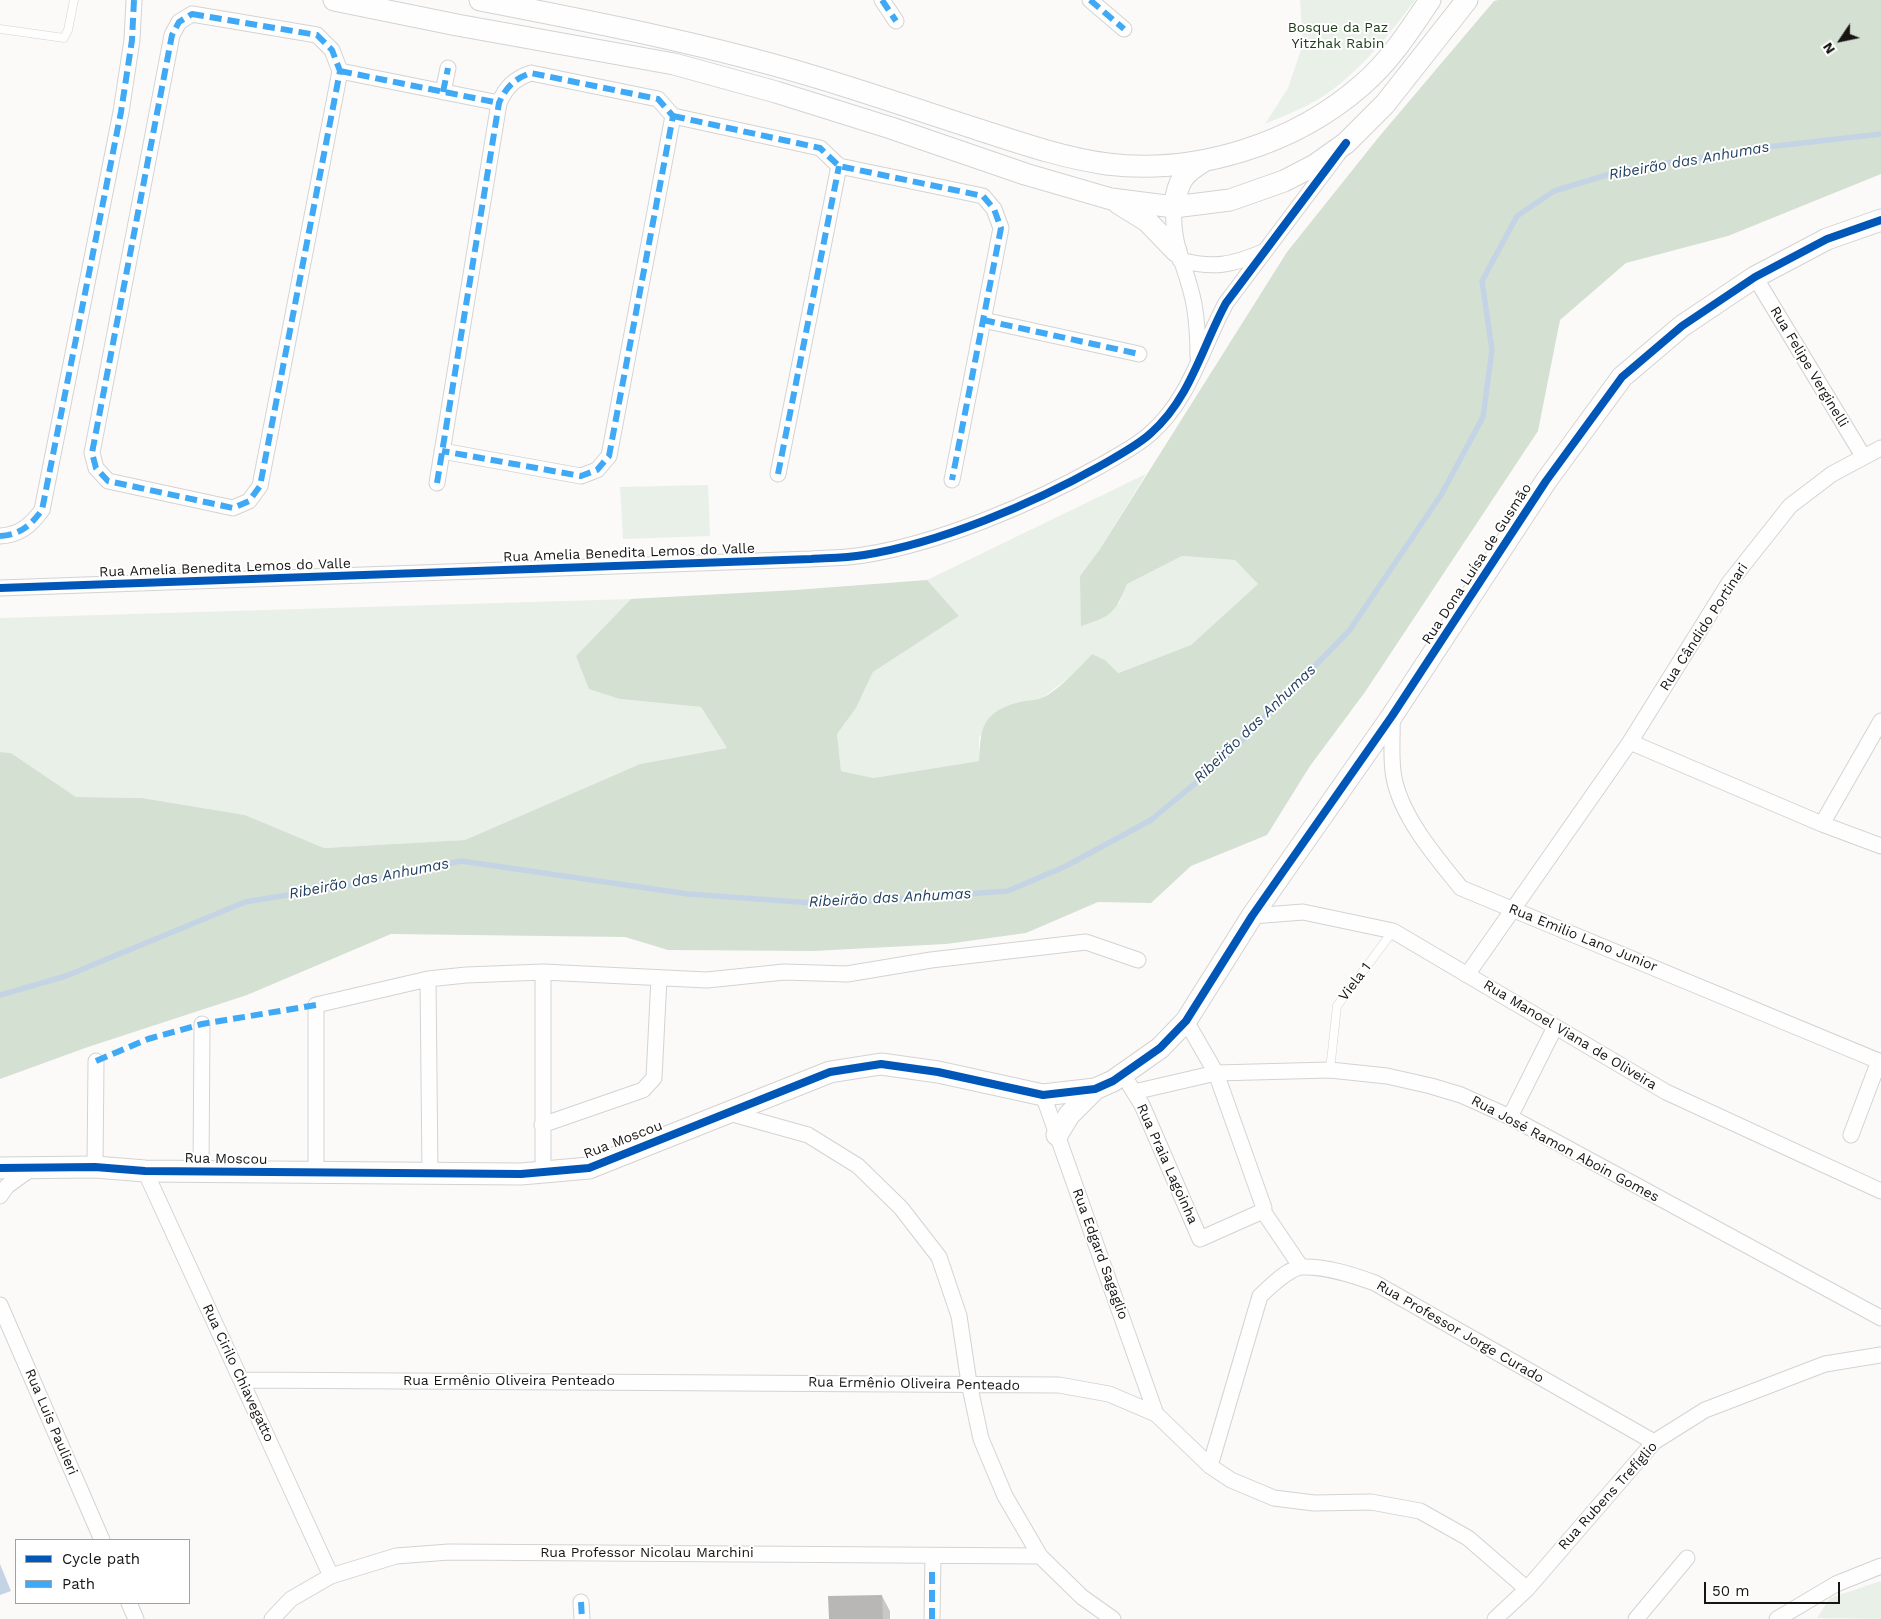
<!DOCTYPE html>
<meta charset="utf-8">
<style>
body{margin:0}
#map{position:relative;width:1881px;height:1619px;overflow:hidden;background:#fbfaf9;font-family:"Work Sans",sans-serif}
canvas{display:block}
.legend{position:absolute;left:15px;top:1539px;width:175px;height:65px;box-sizing:border-box;background:#fff;border:1px solid #a2a1a1;margin:0;padding:6px 9px;list-style:none;font-size:15px;color:#161514}
.legend li{display:flex;align-items:center;gap:10px;height:25px}
.legend b{width:25px;border:1px solid #a2a1a1}
.north{position:absolute;left:1816px;top:15px;width:50px;height:50px;-webkit-text-stroke:4px #fff;paint-order:stroke;rotate:236deg;font-size:14px;font-weight:700;line-height:20px;text-align:center;color:#161514}
.north::after{content:'';display:block;margin:auto;width:18px;height:22px;background:#161514;clip-path:polygon(50% 0,100% 100%,50% 72%,0 100%)}
.scale{position:absolute;left:1704px;top:1582px;width:136px;height:22px;box-sizing:border-box;border:2px solid #161514;border-top:0;padding-left:6px;font-size:15px;line-height:18px;white-space:nowrap;color:#161514;-webkit-text-stroke:4px #fff;paint-order:stroke}
</style>
<div id="map">
<canvas width="1881" height="1619"></canvas>
<ul class="legend">
<li><b style="height:6px;background:#0057b8"></b>Cycle path</li>
<li><b style="height:6px;background:#3fa9f5"></b>Path</li>
</ul>
<div class="north">N</div>
<div class="scale">50 m</div>
</div>
<script>
const g = document.querySelector('canvas').getContext('2d');
g.lineJoin = 'round';
function paint(path, color) {
  g.fillStyle = color;
  g.fill(path, 'evenodd');
}
function strokePath(path, color, width, dash) {
  g.strokeStyle = color;
  g.lineWidth = width;
  g.lineCap = dash ? 'butt' : 'round';
  g.setLineDash(dash || []);
  g.stroke(path);
}
function write(font, color, halo, rows, align = 'center') {
  g.font = font + ' "Work Sans",sans-serif';
  g.lineWidth = 4;
  g.setLineDash([]);
  g.textBaseline = 'middle';
  g.strokeStyle = halo;
  g.fillStyle = color;
  for (const [text, x, y, turn = 0] of rows) {
    g.save();
    g.translate(x, y);
    g.rotate((+turn || 0) * Math.PI / 180);
    g.textAlign = isNaN(turn) ? turn : align;
    if (halo) g.strokeText(text, 0, 0);
    g.fillText(text, 0, 0);
    g.restore();
  }
}
paint(new Path2D(`
 M1300 0H1415C1387 38 1350 84 1308 105 1294 112 1279 118 1265 124L1288 88 1303 44Z
 M1146 474 1100 549 1080 576 1119 604 1127 584 1182 556 1235 560 1258 584 1191 645 1117 673 1105 660 1092 654 1073 674 1041 699 1017 702 979 737V761L873 778 841 771 837 734 856 708 873 672 959 616 927 580Z
 M708 485 710 536 623 539 620 487Z
 M631 599 576 656 620 699 701 707 727 748 640 764 465 840 324 848 245 815 142 798 76 797 11 753 0 752V618Z
 M1881 1581V1619L1817 1618 1830 1598Z`), '#e9f0e7');
paint(new Path2D(`
 M1498 0H1881V174L1728 236 1626 263 1560 320 1538 431 1365 692 1310 766 1267 835 1191 866 1151 903 1098 902 1026 933 946 944 813 951 668 950 625 937 391 934 247 995 88 1047 0 1079V752L11 753 76 797 142 798 245 815 324 848 465 840 640 764 727 748 701 707 620 699 589 689 576 656 631 599 795 590 927 580 959 616 873 672 856 708 837 734 841 771 873 778 979 761C981 728 981 714 1016 703 1023 700 1032 701 1039 699 1054 695 1081 666 1092 654L1105 660 1118 673 1191 645 1258 584 1235 560 1182 556 1127 584C1115 614 1111 616 1081 626L1080 576 1100 549 1287 252 1378 138 1494 1Z`), '#d4e0d1');
paint(new Path2D(`
 M0 1564 11 1591 0 1595Z`), '#c5d4e4');
paint(new Path2D(`
 M882 1596 890 1611V1619H830Z`), '#0003');
strokePath(new Path2D(`
 M0 995 66 976 245 902 355 884 461 861 688 894 827 904 1008 891 1066 866 1151 820 1222 761 1349 631 1441 495 1483 417 1492 350 1482 281 1517 216 1554 191 1623 170 1767 147 1881 134`), '#c5d4e4', 5.5);
paint(new Path2D(`
 M882 1595 883 1619H829L828 1596Z`), '#b8b7b6');
const lane = new Path2D(`
 M0 29 64 38 68 30 74 0
 M1330 1070 1337 1006 1393 931`);
const street = new Path2D(`
 M882 0 896 21
 M1090 0 1124 29
 M192 14 317 35 332 50 340 71 260 486 249 501 233 508 108 481 96 468 92 453 172 35 179 22Z
 M340 71 499 103
 M443 92 448 68
 M673 116 820 148 839 166 983 196 994 209 1001 228 952 480
 M1174 207C1171 247 1187 267 1194 304 1197 321 1198 340 1198 357
 M1180 260C1214 269 1232 265 1263 252
 M1755 277 1863 456
 M983 320 1139 354
 M778 474 839 166
 M437 483 499 103C506 87 514 79 531 73L658 99 673 116 609 456 597 470 581 476 442 451
 M0 536C20 535 31 525 42 510L121 112 132 40 134 0
 M0 588 811 559C828 558 846 558 864 555 940 543 1032 504 1100 466 1117 456 1137 446 1151 433 1190 399 1202 347 1226 303L1338 154
 M1392 716C1393 736 1390 758 1394 778 1402 818 1436 857 1461 888L1881 1062
 M1630 742 1822 824 1881 846
 M1822 824 1881 721
 M1252 916 1303 912 1393 931 1666 1092 1881 1191
 M543 972V1172
 M1467 975 1630 742 1729 583 1790 506 1832 474 1881 448
 M428 979 430 1174
 M1186 1021 1216 1073 1264 1208 1263 1211
 M1129 1084 1142 1105 1200 1239 1263 1211
 M1134 1092 1216 1073 1330 1070 1387 1076 1431 1086 1461 1095 1510 1117 1881 1318
 M1043 1095 1156 1414
 M729 1113 808 1135 858 1166 901 1208 939 1257 959 1316 969 1383 981 1439 1005 1496 1040 1556 1082 1597 1113 1619
 M1510 1117 1555 1027
 M542 1125 643 1090 654 1078 659 978
 M1851 1135 1879 1061
 M95 1167 96 1061
 M145 1171 331 1576
 M201 1171 202 1024
 M316 1172V1005L428 979 466 975 543 972 707 980 784 972 847 974 931 960 1086 942 1138 960
 M0 1196 7 1186 32 1168
 M1263 1211 1301 1267
 M0 1305 102 1540
 M241 1380 1059 1385 1109 1394 1156 1414 1210 1466 1231 1480 1274 1498 1314 1503 1371 1502 1420 1511 1468 1538 1527 1589
 M1210 1466 1260 1296C1270 1287 1288 1268 1302 1267 1326 1266 1353 1275 1375 1283L1654 1442
 M581 1602 582 1619
 M129 1603 136 1619
 M272 1619 291 1599 331 1576 396 1556 449 1552 1040 1556
 M932 1619 933 1556
 M1495 1619 1527 1589 1654 1442 1705 1410 1825 1364 1881 1355
 M1636 1619 1687 1558
 M1777 1619 1836 1584 1881 1566`);
const secondary = new Path2D(`
 M334 0 457 25 674 64 776 92 891 128 1025 174 1111 199 1174 207 1230 200 1284 181 1315 165 1346 143 1385 104 1467 0
 M480 0C594 22 707 44 819 78 875 95 930 114 986 132 1026 145 1065 158 1107 164 1196 175 1295 144 1362 85 1390 61 1410 30 1430 0
 M1118 203 1147 221 1176 251
 M1174 207C1178 181 1182 174 1204 161
 M1057 1135 1069 1115 1095 1089
 M0 1168 95 1167 145 1171 521 1174 589 1168 830 1072 881 1064 938 1072 1043 1095 1095 1089 1113 1081 1160 1048 1186 1021 1252 916 1392 716 1546 481 1622 377 1682 326 1755 277 1827 239 1881 220`);
strokePath(lane, '#d4d3d2', 9);
strokePath(street, '#d4d3d2', 17);
strokePath(secondary, '#d4d3d2', 23);
strokePath(lane, '#fefefe', 8);
strokePath(street, '#fefefe', 15);
strokePath(secondary, '#fefefe', 21);
strokePath(new Path2D(`
 M882 0 896 21
 M1090 0 1124 29
 M192 14 317 35 332 50 340 71 260 486 249 501 233 508 108 481 96 468 92 453 172 35 179 22Z
 M340 71 499 103
 M443 92 448 68
 M673 116 820 148 839 166 983 196 994 209 1001 228 952 480
 M983 320 1139 354
 M778 474 839 166
 M437 483 499 103C506 87 514 79 531 73L658 99 673 116 609 456 597 470 581 476 442 451
 M0 536C20 535 31 525 42 510L121 112 132 40 134 0
 M96 1061 148 1039 202 1024 316 1005
 M932 1572V1619
 M581 1602 582 1619`), '#3fa9f5', 6, [12, 6]);
strokePath(new Path2D(`
 M0 588 811 559C828 558 846 558 864 555 940 543 1032 504 1100 466 1117 456 1137 446 1151 433 1190 399 1202 347 1226 303L1346 143
 M0 1168 95 1167 145 1171 521 1174 589 1168 830 1072 881 1064 938 1072 1043 1095 1095 1089 1113 1081 1160 1048 1186 1021 1252 916 1392 716 1546 481 1622 377 1682 326 1755 277 1827 239 1881 220`), '#0057b8', 8);
write('14px', '#1c3c18', '#fff', [
 ["Bosque da Paz",1338,28],
 ["Yitzhak Rabin",1338,44]
]);
write('14px', '#161514', '#fff', [
 ["Rua Felipe Verginelli",1809,367,59],
 ["Rua Amelia Benedita Lemos do Valle",629,553,-2],
 ["Rua Dona Luísa de Gusmão",1477,564,-57],
 ["Rua Amelia Benedita Lemos do Valle",225,568,-2],
 ["Rua Cândido Portinari",1704,627,-57],
 ["Rua Emilio Lano Junior",1583,938,22],
 ["Viela 1",1355,982,-53],
 ["Rua Manoel Viana de Oliveira",1570,1035,31],
 ["Rua Moscou",623,1140,-21],
 ["Rua José Ramon Aboin Gomes",1565,1149,28],
 ["Rua Moscou",226,1159,1],
 ["Rua Praia Lagoinha",1167,1164,66],
 ["Rua Edgard Sagaglio",1100,1254,70],
 ["Rua Professor Jorge Curado",1460,1332,30],
 ["Rua Cirilo Chiavegatto",238,1373,65],
 ["Rua Ermênio Oliveira Penteado",509,1381],
 ["Rua Ermênio Oliveira Penteado",914,1384,1],
 ["Rua Luis Paulieri",51,1422,67],
 ["Rua Rubens Trefíglio",1608,1496,-48],
 ["Rua Professor Nicolau Marchini",647,1553]
]);
write('italic 15px', '#1c3d5e', '#fff', [
 ["Ribeirão das Anhumas",1689,161,-10],
 ["Ribeirão das Anhumas",1255,724,-44],
 ["Ribeirão das Anhumas",369,879,-11],
 ["Ribeirão das Anhumas",890,898,-3]
]);
</script>
